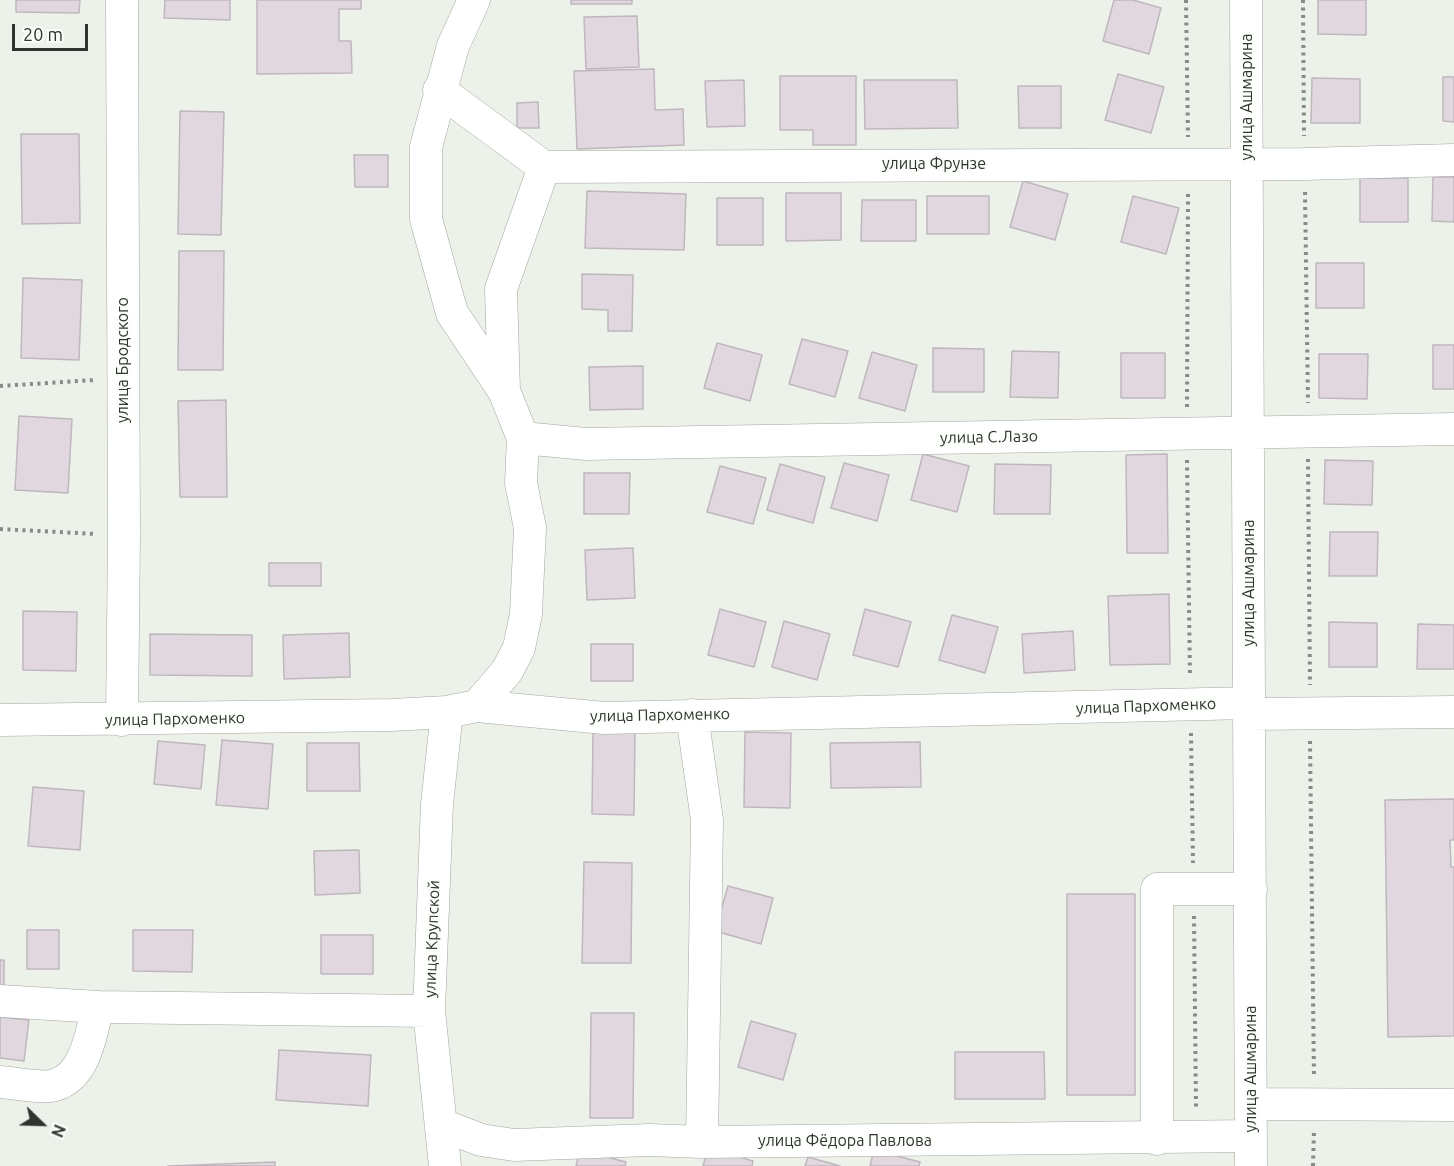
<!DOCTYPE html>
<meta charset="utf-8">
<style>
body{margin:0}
#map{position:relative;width:1454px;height:1166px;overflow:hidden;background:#ecf2e9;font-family:Ubuntu,sans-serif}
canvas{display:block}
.north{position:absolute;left:12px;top:1094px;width:60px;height:60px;-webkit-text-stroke:4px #fbfff9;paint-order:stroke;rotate:113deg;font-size:16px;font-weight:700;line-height:24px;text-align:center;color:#313330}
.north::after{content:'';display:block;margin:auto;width:21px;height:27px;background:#313330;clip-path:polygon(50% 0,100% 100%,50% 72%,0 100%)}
.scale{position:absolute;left:12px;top:24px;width:76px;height:27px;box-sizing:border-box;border:3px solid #313330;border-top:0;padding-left:8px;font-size:18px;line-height:21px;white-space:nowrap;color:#313330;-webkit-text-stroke:4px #fbfff9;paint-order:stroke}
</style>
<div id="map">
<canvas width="1454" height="1166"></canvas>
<div class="north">N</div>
<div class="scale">20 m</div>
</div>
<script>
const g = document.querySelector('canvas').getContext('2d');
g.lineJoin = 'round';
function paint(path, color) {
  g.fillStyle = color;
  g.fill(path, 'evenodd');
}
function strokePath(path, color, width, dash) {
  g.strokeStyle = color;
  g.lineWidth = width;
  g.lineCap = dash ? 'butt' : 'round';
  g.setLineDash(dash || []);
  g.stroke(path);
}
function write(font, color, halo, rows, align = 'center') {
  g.font = font + ' Ubuntu,sans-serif';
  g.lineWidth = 4.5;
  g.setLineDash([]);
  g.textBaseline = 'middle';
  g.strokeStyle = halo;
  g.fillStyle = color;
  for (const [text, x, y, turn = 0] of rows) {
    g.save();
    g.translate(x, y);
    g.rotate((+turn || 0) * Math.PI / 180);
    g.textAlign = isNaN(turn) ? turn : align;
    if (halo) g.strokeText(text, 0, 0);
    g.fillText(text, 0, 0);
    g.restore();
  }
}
const building = new Path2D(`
 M16 0H80L79 13 16 12Z
 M165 0H230V20L164 18Z
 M257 0H361V9H339V41H351L352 73 257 74Z
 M571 0H632V4H571Z
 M1114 0H1133L1161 8 1149 54 1103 41Z
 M1318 0H1366V35L1318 34Z
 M637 16 639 67 586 69 584 17Z
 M654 69 655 110 683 109 684 145 577 149 574 71Z
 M1118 74 1164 87 1151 133 1105 120Z
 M780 76H856V145H813V130H780Z
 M1443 77H1454V122L1443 121Z
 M1312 78 1360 79V123H1311Z
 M744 80 745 126 707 127 705 81Z
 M864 80H957L958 128 865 129Z
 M1018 86H1061V128H1019Z
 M538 102 539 128H517V103Z
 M180 111 224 112 221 235 178 234Z
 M21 134H79L80 223 22 224Z
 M354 155H388V187H355Z
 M1433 177H1454V222L1432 221Z
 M1360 178H1408V222H1360Z
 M1023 181 1068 194 1055 240 1010 227Z
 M587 191 686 194 684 250 585 248Z
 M786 193H841V240L786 241Z
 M927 196H989V234H927Z
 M1133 196 1179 208 1166 254 1121 242Z
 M717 198H763V245H717Z
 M862 200H916V241H861Z
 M179 251H224L223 370H178Z
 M1316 263H1364V308H1316Z
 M582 274 633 275 632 331H608V310L582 309Z
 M23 278 82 280 79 360 21 358Z
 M802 339 848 351 835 397 789 384Z
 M717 343 762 355 750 401 704 388Z
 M1433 345H1454V389H1433Z
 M933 348 984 349V392H933Z
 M1012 351 1059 352 1058 398 1010 397Z
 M872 352 917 365 905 411 859 398Z
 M1121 353H1165V398H1121Z
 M1319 354H1368L1367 399 1319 398Z
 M643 366V409L590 410 589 367Z
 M226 400 227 497H180L178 401Z
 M19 416 72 419 68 493 15 490Z
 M923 454 969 466 957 512 911 500Z
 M1167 454 1168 553H1127L1126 455Z
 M1325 460 1373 461 1372 505 1324 504Z
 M844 463 889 475 877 521 831 508Z
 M780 464 825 477 813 523 767 510Z
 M995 464 1051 465 1050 514H994Z
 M720 466 766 478 753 524 707 512Z
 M584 473H630L629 514H584Z
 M1330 532H1378L1377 576H1329Z
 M633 548 635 598 587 600 585 550Z
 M269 563H321V586H269Z
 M1169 594 1170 664 1110 665 1108 596Z
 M720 609 766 622 754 667 708 655Z
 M865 609 911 622 898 667 853 655Z
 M23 611 77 612 76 671 23 670Z
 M952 615 998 627 985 673 939 660Z
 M784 621 830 634 817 680 772 667Z
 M1329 622 1377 623V667H1329Z
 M1418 624 1454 625V669H1417Z
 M1073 631 1075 670 1024 673 1022 634Z
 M349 633 350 677 284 679 283 635Z
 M150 634 252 635V676L150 675Z
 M591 644H633V681H591Z
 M593 731H635L634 815 592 814Z
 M745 732 791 733 790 808 744 807Z
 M222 740 273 744 268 809 216 805Z
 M158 741 205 745 201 789 154 784Z
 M920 742 921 787 831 788 830 743Z
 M307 743H359L360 791H307Z
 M33 787 84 791 80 850 28 846Z
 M1454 799V840H1450L1451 867H1454V1036L1388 1037 1385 800Z
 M359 850 360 893 315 895 314 851Z
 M584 862 632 863 631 963H582Z
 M728 886 773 898 761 944 715 931Z
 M1067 894H1135V1095H1067Z
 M27 930H59V969H27Z
 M133 930H193L192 972 133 971Z
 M321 935H373V974H321Z
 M0 960H4V986H0Z
 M591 1013H634L633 1118H590Z
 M0 1017 29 1020 24 1061 0 1058Z
 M751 1021 796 1034 783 1080 738 1067Z
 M279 1050 371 1055 368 1106 276 1100Z
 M955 1052H1044L1045 1099H955Z
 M708 1148 753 1161 752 1166H703Z
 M580 1150 626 1162 625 1166H576Z
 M874 1150 920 1162 919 1166H870Z
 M808 1157 840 1166H805Z
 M275 1162V1166H168Z`);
paint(building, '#e1d8df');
strokePath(building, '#bfb7bd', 1.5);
const minor = new Path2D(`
 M474 0 453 46 426 147V219L452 313 504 391 523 438 521 483 530 528 526 614 519 648 507 671 477 706
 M1246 0 1251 1166
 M439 90 544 167 1304 164 1454 160
 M504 391 501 289 544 167
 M523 438 586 444 1454 429
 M1249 714 1454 712
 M692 715 707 820 702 1142
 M0 720 392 715 447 712 477 706 604 718 1249 703
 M122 720 124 536 122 0
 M0 1001 98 1007 429 1011
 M0 1082C14 1083 44 1089 55 1085 86 1076 91 1033 98 1007
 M1251 1104 1454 1105
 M442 1125 481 1140 514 1145 649 1140 702 1142 1251 1136
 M1157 1139V889H1251
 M445 1166 429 1011 437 804 447 712`);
strokePath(minor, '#a1a79e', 33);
strokePath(new Path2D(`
 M1186 0 1188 137
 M1303 0 1304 136
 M1305 192 1308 403
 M0 386 95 380
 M1187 407 1188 193
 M1308 459 1310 685
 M1187 460 1190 677
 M0 529 97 534
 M1191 733 1193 863
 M1310 741 1314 1078
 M1194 916 1196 1109
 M1313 1166 1314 1131`), '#878a85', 4, [3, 4.5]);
strokePath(minor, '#fff', 32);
write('16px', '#313330', '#fbfff9', [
 ["улица Ашмарина",1247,97,-90],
 ["улица Фрунзе",934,164],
 ["улица Бродского",123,360,-90],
 ["улица С.Лазо",989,437,-1],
 ["улица Ашмарина",1249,583,-90],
 ["улица Пархоменко",1146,706,-2],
 ["улица Пархоменко",660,715,-1],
 ["улица Пархоменко",175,719,-1],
 ["улица Крупской",432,939,-88],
 ["улица Ашмарина",1251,1069,-90],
 ["улица Фёдора Павлова",845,1141]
]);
</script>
